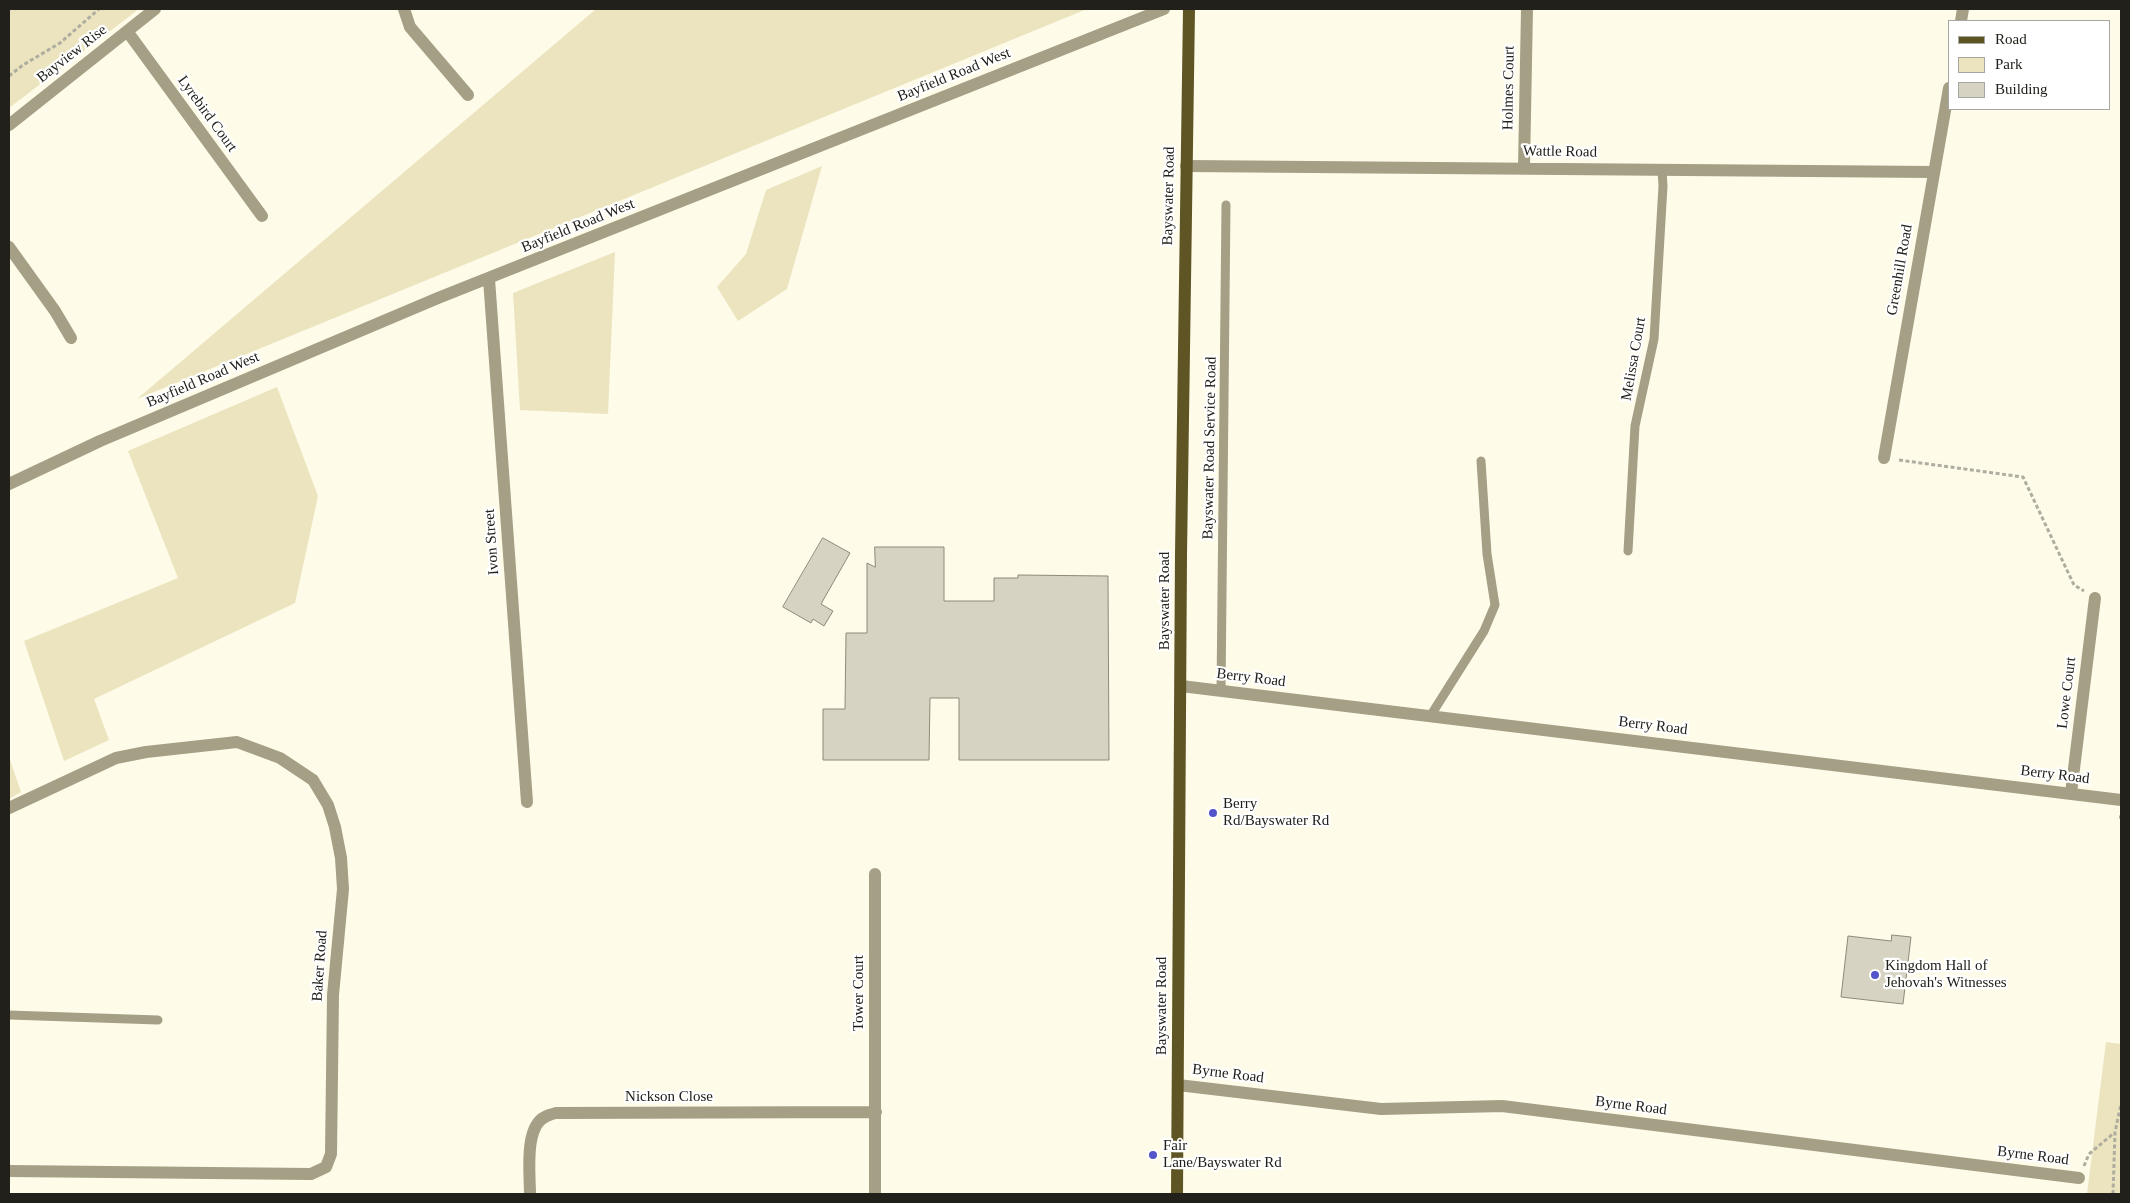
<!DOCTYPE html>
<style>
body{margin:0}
#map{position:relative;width:2130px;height:1203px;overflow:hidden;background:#fefbe9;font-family:"Times New Roman",serif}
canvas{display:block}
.frame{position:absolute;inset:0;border:10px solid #21201a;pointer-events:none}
.legend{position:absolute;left:1948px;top:20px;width:162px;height:90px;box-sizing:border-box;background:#fff;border:1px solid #a6a6a3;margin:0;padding:6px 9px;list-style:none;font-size:15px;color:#21201a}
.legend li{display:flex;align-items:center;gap:10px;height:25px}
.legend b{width:25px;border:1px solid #a6a6a3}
</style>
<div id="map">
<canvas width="2130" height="1203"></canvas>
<div class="frame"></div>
<ul class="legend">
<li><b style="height:6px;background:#5e5424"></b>Road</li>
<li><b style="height:14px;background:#ebe4bf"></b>Park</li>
<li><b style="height:14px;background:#d6d3c2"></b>Building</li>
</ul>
</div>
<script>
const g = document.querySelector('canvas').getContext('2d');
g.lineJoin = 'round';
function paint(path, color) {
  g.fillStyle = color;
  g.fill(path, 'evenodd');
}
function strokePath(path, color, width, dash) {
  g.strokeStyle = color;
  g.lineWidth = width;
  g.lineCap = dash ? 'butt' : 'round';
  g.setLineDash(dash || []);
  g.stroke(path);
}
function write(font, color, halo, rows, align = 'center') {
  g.font = font + ' "Times New Roman",serif';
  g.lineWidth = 4.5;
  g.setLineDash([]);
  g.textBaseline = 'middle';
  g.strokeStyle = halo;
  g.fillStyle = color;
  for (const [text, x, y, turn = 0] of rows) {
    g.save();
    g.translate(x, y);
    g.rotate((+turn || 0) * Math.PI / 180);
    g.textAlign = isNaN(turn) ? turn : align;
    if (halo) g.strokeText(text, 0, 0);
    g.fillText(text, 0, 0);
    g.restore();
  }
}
paint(new Path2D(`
 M9 9H139L9 108Z
 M596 9H1087L137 399Z
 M822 166 787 289 738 321 717 287 746 254 766 190Z
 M615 252 608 414 520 410 513 293Z
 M277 387 318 496 295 603 94 699 109 740 64 761 24 641 178 578 128 451Z
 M9 757 21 792 9 799Z
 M2106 1042 2121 1044V1194H2087Z`), '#ebe4bf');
const building = new Path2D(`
 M823 538 850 553 821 604 833 611 824 626 813 619 811 623 783 607Z
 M875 547H944V601H994V578H1018V575L1108 576 1109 760H959V698H930L929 760H823V709H845L846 633H867V563L875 567Z
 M1892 935 1911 937 1903 1004 1841 997 1848 936 1891 941Z`);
paint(building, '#d6d3c2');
strokePath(building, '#8d8a7b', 1);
strokePath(new Path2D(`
 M9 76 23 65 60 43 99 9
 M1899 460 2023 477 2074 585 2084 591
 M2119 817H2121
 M2084 1166 2089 1154 2114 1133
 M2113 1194 2115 1132 2121 1104`), '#afad9f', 3, [4, 2.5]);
strokePath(new Path2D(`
 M1628 551 1635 426 1654 339 1663 186 1662 170
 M1221 691 1226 205
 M1431 715 1484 631 1495 605 1487 554 1481 461
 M9 1015 158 1020`), '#a49f85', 9);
strokePath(new Path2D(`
 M404 9 410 27 468 95
 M1961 21 1963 9
 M127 31 262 216
 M9 125 155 9
 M1186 166 1933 172
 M1524 167 1527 9
 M9 247 55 311 71 338
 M489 279 527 802
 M1884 458 1949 88
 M9 484 100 441 438 298 1164 9
 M1181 686 2121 800
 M2071 793 2095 598
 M9 808 116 758 146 752 237 742 280 758 313 780 328 805 335 827 341 858 343 889 333 995 331 1154 326 1167 311 1174 9 1171
 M875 874V1194
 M1178 1085 1381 1109 1502 1106 2079 1178
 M530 1194C530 1175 524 1127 545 1117 548 1115 552 1114 556 1113L876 1112`), '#a49f85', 12);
strokePath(new Path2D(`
 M1177 1194 1181 554 1189 9`), '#5e5424', 12);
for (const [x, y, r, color] of [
 [1213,813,5,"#5353ca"],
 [1875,975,5,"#5353ca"],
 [1153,1155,5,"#5353ca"]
]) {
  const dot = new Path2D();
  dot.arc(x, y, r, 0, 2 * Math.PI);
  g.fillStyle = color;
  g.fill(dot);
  strokePath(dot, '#fff', 2);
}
write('15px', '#21201a', '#fff', [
 ["Bayview Rise",72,54,-38],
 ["Bayfield Road West",954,75,-22],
 ["Holmes Court",1509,88,-89],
 ["Lyrebird Court",207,114,54],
 ["Wattle Road",1560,152,1],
 ["Bayswater Road",1169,196,-89],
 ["Bayfield Road West",578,226,-22],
 ["Greenhill Road",1900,270,-80],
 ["Melissa Court",1634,359,-80],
 ["Bayfield Road West",203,380,-23],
 ["Bayswater Road Service Road",1210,448,-89],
 ["Ivon Street",492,542,-94],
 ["Bayswater Road",1165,601,-90],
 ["Berry Road",1251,678,7],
 ["Lowe Court",2067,693,-83],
 ["Berry Road",1653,726,7],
 ["Berry Road",2055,775,7],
 ["Baker Road",320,966,-86],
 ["Tower Court",859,993,-90],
 ["Bayswater Road",1162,1006,-90],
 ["Byrne Road",1228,1074,7],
 ["Nickson Close",669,1097],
 ["Byrne Road",1631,1106,7],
 ["Byrne Road",2033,1156,7]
]);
write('15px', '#21201a', '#fff', [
 ["Berry",1223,804],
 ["Rd/Bayswater Rd",1223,821],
 ["Kingdom Hall of",1885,966],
 ["Jehovah's Witnesses",1885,983],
 ["Fair",1163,1146],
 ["Lane/Bayswater Rd",1163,1163]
], 'left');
</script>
